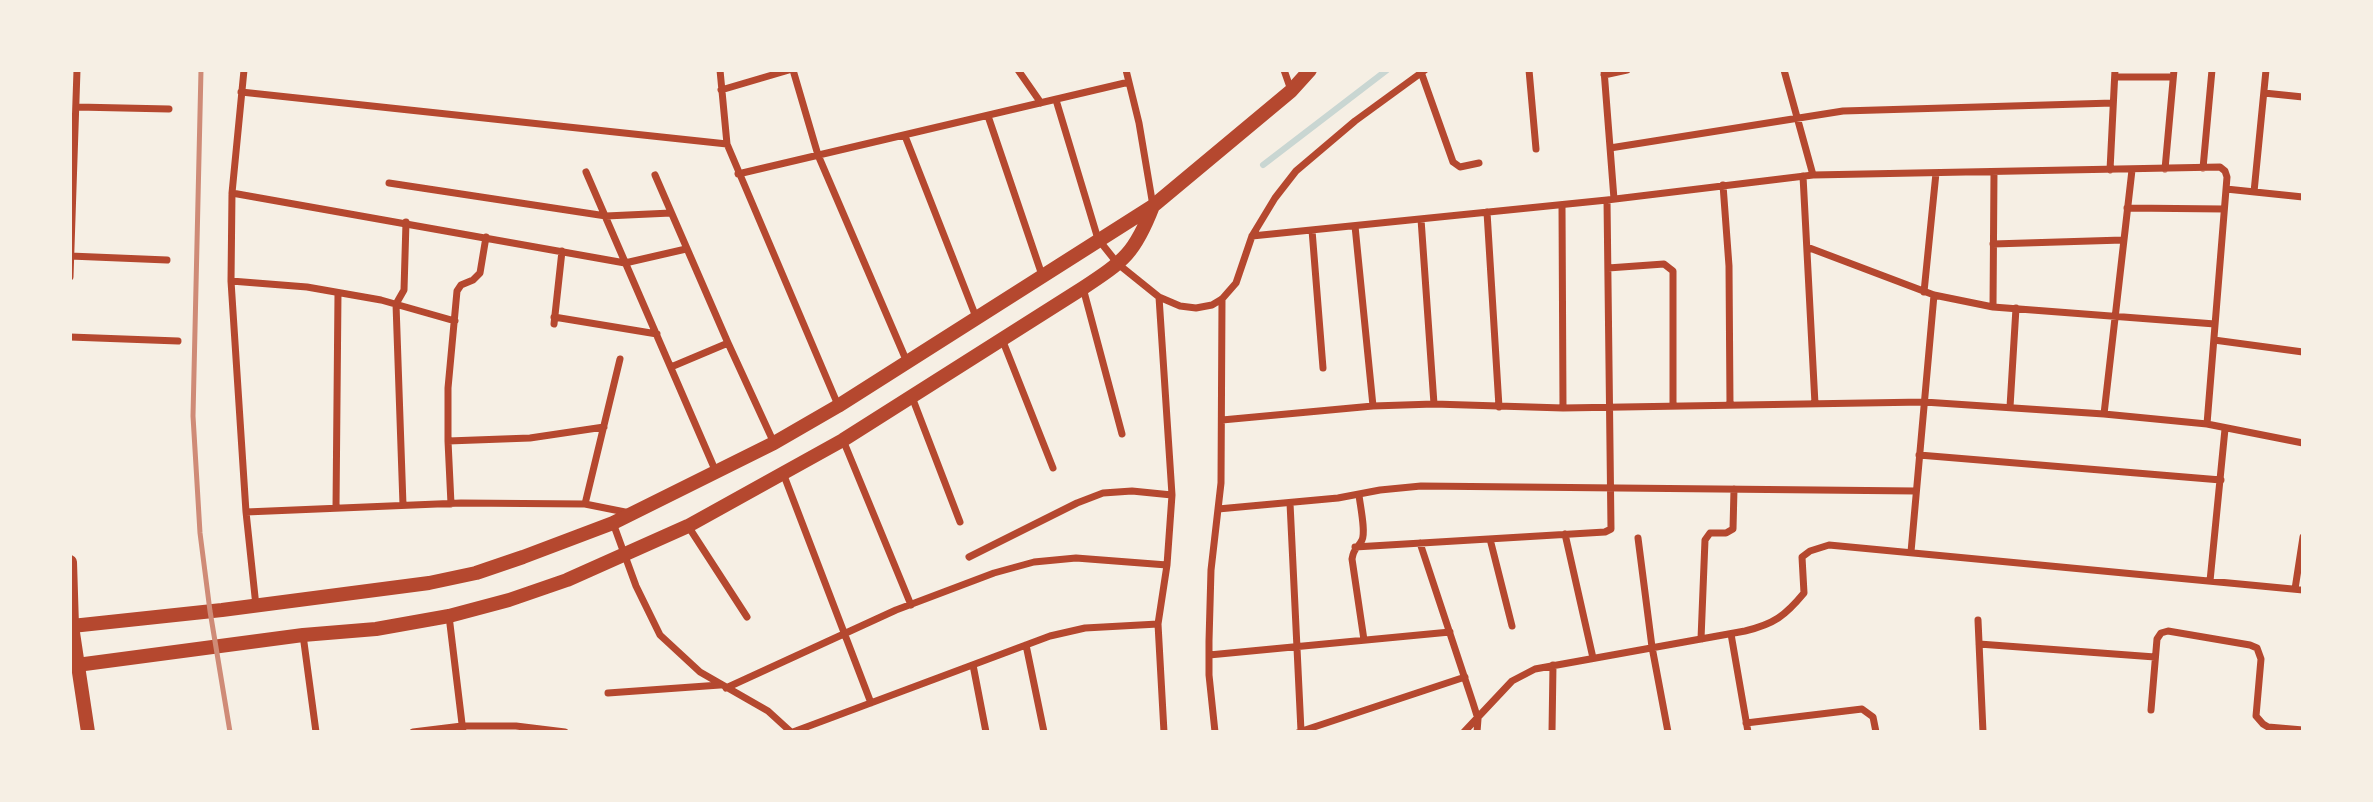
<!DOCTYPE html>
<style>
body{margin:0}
#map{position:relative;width:2373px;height:802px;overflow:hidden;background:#f6efe4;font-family:"Archivo Narrow",sans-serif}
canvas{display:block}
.frame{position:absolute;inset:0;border:72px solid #f6efe4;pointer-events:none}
</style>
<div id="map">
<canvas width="2373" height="802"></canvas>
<div class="frame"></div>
</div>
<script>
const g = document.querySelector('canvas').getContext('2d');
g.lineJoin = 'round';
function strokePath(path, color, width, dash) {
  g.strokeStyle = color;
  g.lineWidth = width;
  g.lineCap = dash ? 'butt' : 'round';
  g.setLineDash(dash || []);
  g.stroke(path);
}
strokePath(new Path2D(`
 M1263 165 1387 70`), '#c9d6d2', 6);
strokePath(new Path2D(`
 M244 70 232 193 231 281 246 512 256 606
 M720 70 727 144 838 405
 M793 70 818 155 907 362
 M1018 70 1041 103
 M1126 70 1139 123 1153 206
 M1284 70 1291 90
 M1529 70 1536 149
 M1604 70 1614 199
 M1784 70 1813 175
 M1421 72 1453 162 1460 167 1479 163
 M1604 75 1627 70
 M2115 77H2173
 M721 90 789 70
 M241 92 727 144
 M2264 93 2303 97
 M1056 100 1098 239 1118 264 1159 297 1180 306 1196 308 1212 305 1222 299 1236 283 1252 236 1275 198 1296 171 1355 121 1425 70
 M77 107 169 109
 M988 116 1042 275
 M905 136 976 317
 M1610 148 1843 111 2113 103
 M2203 168 2212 70
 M2165 169 2174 70
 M2110 170 2115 70
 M586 172 716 472
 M738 174 1129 82
 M655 175 728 343 774 443
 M1803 176 1815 404
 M389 183 606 216 671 213
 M1723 185 1729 266 1730 405
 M2226 189 2303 197
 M2254 192 2266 70
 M232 193 625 263 686 249
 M1562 205 1563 408
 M2127 208 2224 209
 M1487 212 1499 407
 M1421 219 1434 404
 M1355 226 1373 406
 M1312 230 1323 368
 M1252 236 1607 200 1813 175 2220 167 2225 171 2227 177 2207 424
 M1993 244 2123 240
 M1807 247 1934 295 1993 307 2215 324
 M70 256 167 260
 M1608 268 1664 264 1673 271V406
 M70 277 77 70
 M231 281 307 287 381 300 455 321
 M1083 288 1122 434
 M1924 292 1936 173
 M1159 297 1172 495 1167 565 1158 624 1164 732
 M1993 307 1994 172
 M554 317 657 334
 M554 324 562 251
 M70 337 178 341
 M1002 339 1053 468
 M2214 340 2303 352
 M671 367 728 343
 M912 397 960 522
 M2010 407 2016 308
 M2104 414 2132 170
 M1222 420 1373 406 1434 404 1563 408 1924 402 2104 414 2207 424 2303 443
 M843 440 911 605
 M448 441 530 438 604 427
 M1919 455 2221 480
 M783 473 871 703
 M1359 495C1360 505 1366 532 1362 540 1358 549 1354 546 1352 559L1364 640
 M1290 503 1301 731
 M451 504 448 441V388L457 291 461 285 473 280 480 273 486 237
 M585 504 620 359
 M403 505 396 304 404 290 406 222
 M336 508 338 293
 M1218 509 1338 498 1380 490 1421 486 1916 491
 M246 512 461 503 585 504 630 513
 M613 523 636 586 660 635 700 672 768 711 791 732
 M688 526 747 617
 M1565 534 1593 658
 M1638 538 1652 647 1668 732
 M1490 539 1512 626
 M1420 543 1473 703 1478 719 1477 732
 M1355 547 1605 532 1611 529 1607 200
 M1911 552 1934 295
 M969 557 1077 503 1103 493 1132 491 1172 495
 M2210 581 2225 429
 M2295 589 2303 537
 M449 616 463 732
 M1978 620 1983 732
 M1731 634 1748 732
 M303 635 316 732
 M1701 639 1705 540 1710 533H1726L1733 529 1734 489
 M1979 644 2155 657
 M1026 645 1044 732
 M1209 655 1450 632
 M973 665 986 732
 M726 688 896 610 994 573 1034 562 1076 558 1167 565
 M608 693 720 685
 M2151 710 2157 639 2161 633 2168 631 2250 645 2257 648 2261 659 2256 716 2263 724 2268 727 2303 730
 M1746 723 1862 709 1873 717 1876 732
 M413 732 462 726H516L565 732
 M793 732 1050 636 1085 628 1158 624
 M1215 732 1209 675V641L1211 570 1221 483 1222 299
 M1299 732 1465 677
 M1464 732 1512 681 1535 669 1745 631C1774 624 1785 616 1804 593L1802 557 1810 551 1829 545 2303 590
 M1552 732 1553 665`), '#b5482f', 7);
strokePath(new Path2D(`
 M70 562 72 626 88 732
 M72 626 222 610 429 583 476 573 523 557 613 523 774 443 838 406 1153 206 1291 91 1310 70
 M77 665 303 635 376 629 449 616 509 600 567 580 688 526 843 440 1083 288C1124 261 1135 253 1153 206`), '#b5482f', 14);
strokePath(new Path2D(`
 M201 70 193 416 200 533 210 611 230 732`), '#cf8b77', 5);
</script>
